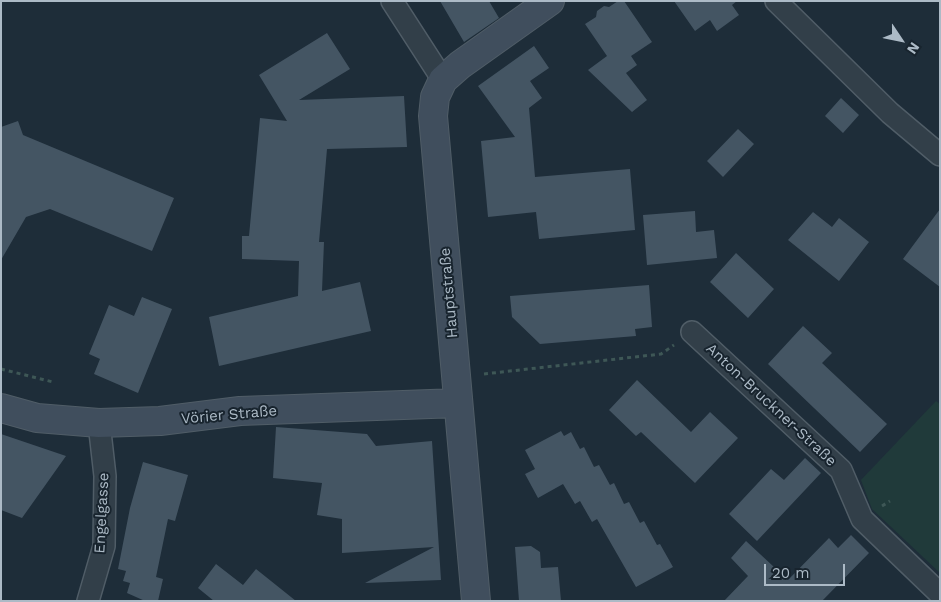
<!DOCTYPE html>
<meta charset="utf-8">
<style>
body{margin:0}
#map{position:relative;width:941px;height:602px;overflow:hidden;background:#1e2d39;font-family:"Work Sans",sans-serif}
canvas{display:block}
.frame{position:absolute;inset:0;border:2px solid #acbac6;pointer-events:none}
.north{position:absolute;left:876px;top:15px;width:50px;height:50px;-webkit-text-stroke:4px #18242e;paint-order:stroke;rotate:124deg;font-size:14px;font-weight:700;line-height:20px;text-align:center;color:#acbac6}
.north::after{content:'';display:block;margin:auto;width:18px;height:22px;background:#acbac6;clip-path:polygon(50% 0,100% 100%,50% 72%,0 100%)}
.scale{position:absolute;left:764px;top:564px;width:81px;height:22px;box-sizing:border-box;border:2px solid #acbac6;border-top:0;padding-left:6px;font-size:15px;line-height:18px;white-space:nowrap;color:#acbac6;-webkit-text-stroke:4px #18242e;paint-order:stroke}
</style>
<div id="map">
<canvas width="941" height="602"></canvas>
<div class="frame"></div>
<div class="north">N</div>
<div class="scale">20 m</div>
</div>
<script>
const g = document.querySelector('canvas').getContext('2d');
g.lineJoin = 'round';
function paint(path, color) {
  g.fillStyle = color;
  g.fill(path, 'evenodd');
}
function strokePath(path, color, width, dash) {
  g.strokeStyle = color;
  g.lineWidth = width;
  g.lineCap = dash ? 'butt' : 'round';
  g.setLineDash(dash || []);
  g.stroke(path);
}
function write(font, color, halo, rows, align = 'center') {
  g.font = font + ' "Work Sans",sans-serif';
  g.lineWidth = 4;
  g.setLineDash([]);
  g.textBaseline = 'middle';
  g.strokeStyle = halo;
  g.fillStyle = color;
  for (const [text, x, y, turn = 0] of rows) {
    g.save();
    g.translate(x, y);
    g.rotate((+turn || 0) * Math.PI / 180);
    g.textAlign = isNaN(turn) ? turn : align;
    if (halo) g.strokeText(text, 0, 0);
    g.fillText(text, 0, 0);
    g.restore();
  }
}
paint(new Path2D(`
 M936 401 940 404V573L872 509 861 480Z`), '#203a3a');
paint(new Path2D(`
 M440 1H489L499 18 464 42Z
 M618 1H624L652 42 631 56 637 65 626 73 647 100 632 112 588 70 607 56 585 24 596 17 597 11 604 6 609 7Z
 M674 1H737L732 5 739 15 717 31 710 20 695 31Z
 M327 33 350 69 299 100 404 96 407 147 327 149 319 242H324L322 291 360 282 371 331 219 366 209 317 298 296 299 261 242 259V236H249L260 118 287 121 259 75Z
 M534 46 549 68 530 81 542 98 529 108 535 177 630 169 635 230 539 239 536 212 488 217 481 141 515 137 478 86Z
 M841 98 859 115 843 133 825 116Z
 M18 121 23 135 174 198 152 251 50 209 26 217 1 260V127Z
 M738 129 754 144 723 177 707 161Z
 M940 209V287L903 259Z
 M695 211 696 232 714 230 717 258 647 265 643 215Z
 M813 212 832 227 839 218 869 242 839 281 788 240Z
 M736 253 774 289 748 318 710 282Z
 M649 285 652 327 635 329 636 336 540 344 512 317 510 296Z
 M142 297 172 309 138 393 94 374 100 359 89 354 109 305 134 316Z
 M803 326 832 353 822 363 887 424 860 452 768 364Z
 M637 380 691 432 710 412 738 438 695 483 641 432 636 436 609 410Z
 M276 427 367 434 376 446 432 441 441 580 365 583 434 547 342 553V519L317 515 322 483 273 478Z
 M561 431 564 436 571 432 580 449 584 447 594 467 599 465 610 485 614 483 624 504 629 502 640 523 644 521 657 545 660 544 673 567 636 587 597 519 592 522 580 501 575 504 563 484 538 498 525 474 535 469 525 450Z
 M1 434 66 456 22 518 1 510Z
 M805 458 821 473 757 541 729 514 771 469 784 480Z
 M143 462 188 475 175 521 168 519 156 577 163 579 158 601H145L127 593 130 583 123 581 126 571 118 569 130 508Z
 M851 535 869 553 822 601H724L748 576 731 558 746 541 788 580 829 538 838 548Z
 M531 546 540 552 541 568 558 567 561 601H519L515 547Z
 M216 564 243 585 256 569 296 601H214L198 588Z`), '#445563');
const street = new Path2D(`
 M392 1 443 80
 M776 1 890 113 940 155
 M692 332 841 470 862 519 940 594
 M88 601 104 546 105 476 99 423`);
const secondary = new Path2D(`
 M1 408 37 418 99 423 160 421 240 411 458 403
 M476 601 433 116 435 97 443 80 460 65 550 1`);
strokePath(street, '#505d67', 24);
strokePath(secondary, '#505d67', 30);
strokePath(new Path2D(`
 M1 369 53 382
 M484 374 661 354 674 345
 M882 506 890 501`), '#3e5756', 3, [4, 4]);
strokePath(street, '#323f49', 21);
strokePath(secondary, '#404e5d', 28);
write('15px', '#acbac6', '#18242e', [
 ["Hauptstraße",449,293,-95],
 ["Anton-Bruckner-Straße",771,405,43],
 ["Vörier Straße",229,415,-5],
 ["Engelgasse",102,513,-87]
]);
</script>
